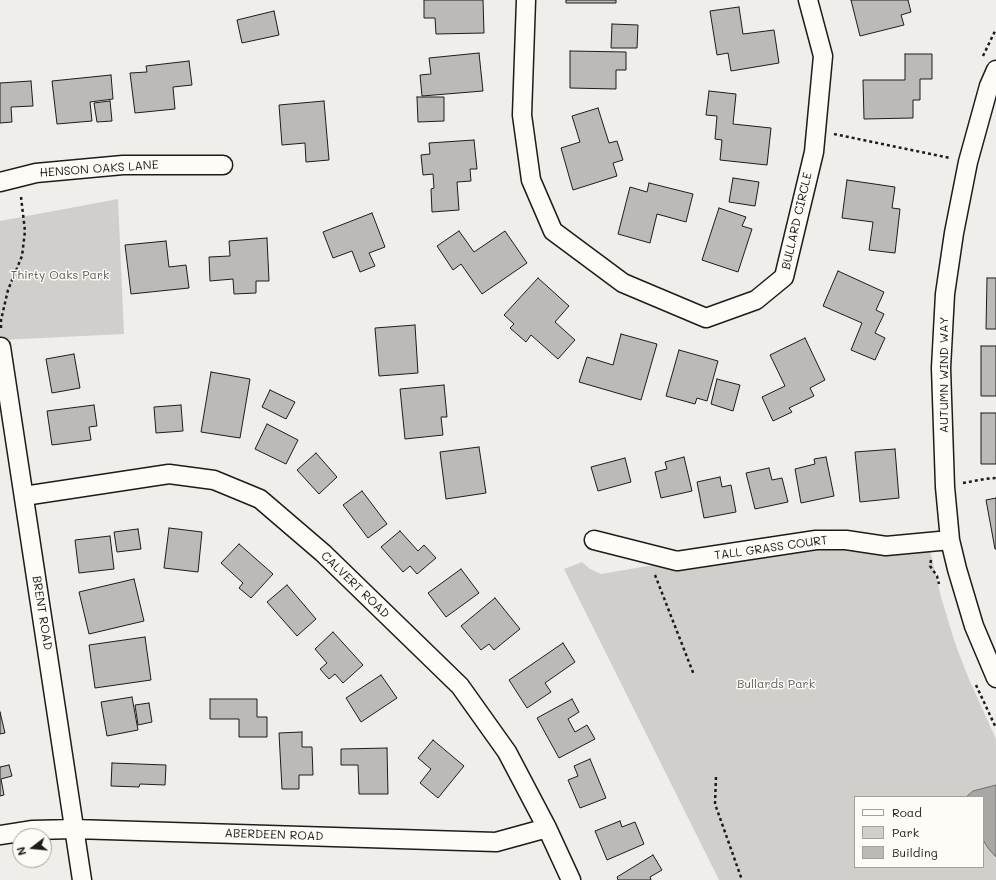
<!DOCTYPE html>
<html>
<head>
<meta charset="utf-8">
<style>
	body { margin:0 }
	#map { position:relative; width:996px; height:880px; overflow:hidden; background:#f0eeea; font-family:Mali,sans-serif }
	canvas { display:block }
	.legend { position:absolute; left:854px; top:796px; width:130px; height:72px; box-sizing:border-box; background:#fdfcf7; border:1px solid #a3a29f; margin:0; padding:5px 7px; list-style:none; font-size:12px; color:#1c1c1c }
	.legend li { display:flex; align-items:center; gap:8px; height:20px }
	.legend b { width:20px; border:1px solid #a3a29f }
	.north { position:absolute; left:12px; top:828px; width:40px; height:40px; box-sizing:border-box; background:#fdfcf7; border:1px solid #a3a29f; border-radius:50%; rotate:254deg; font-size:11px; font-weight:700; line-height:16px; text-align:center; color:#1c1c1c }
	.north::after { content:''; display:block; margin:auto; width:14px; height:18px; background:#1c1c1c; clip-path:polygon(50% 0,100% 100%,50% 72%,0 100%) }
</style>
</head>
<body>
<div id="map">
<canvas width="996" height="880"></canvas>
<ul class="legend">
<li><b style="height:5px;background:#fdfcf7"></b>Road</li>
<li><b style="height:11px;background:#d0cfcc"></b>Park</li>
<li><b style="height:11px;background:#bbbab6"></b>Building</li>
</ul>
<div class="north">N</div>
</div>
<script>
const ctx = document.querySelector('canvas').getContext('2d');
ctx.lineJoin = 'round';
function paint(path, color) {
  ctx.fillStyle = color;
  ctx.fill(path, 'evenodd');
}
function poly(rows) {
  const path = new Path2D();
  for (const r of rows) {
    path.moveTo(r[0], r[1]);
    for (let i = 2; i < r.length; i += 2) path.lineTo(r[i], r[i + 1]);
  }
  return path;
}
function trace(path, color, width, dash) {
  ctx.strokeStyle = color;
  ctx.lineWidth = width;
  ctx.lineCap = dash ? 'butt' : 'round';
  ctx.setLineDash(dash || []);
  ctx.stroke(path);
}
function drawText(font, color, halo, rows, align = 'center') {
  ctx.font = font + ' Mali,sans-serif';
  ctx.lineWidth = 3;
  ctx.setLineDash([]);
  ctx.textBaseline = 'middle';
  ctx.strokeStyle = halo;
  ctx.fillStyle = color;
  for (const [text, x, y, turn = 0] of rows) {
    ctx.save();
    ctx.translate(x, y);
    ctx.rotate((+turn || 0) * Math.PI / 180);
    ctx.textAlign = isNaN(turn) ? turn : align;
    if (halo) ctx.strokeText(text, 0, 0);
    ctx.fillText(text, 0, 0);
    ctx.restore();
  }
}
paint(poly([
	[118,199,124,334,0,340,0,221],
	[927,537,941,597,955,643,968,677,996,739,996,880,719,880,564,569,582,562,590,569,601,574,806,539],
	[855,797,983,797,983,867,855,867]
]), '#d0cfcc');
const water = poly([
	[996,785,996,857,988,848,983,840,983,797,966,797,973,791,996,785]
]);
paint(water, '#a8a7a3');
trace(water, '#706f6d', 1);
const building = poly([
	[424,0,483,0,484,33,436,34,435,18,424,18,424,0],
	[566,0,616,0,616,3,566,3,566,0],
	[851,0,908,0,911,12,901,15,904,25,860,36,851,0],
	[739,7,743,34,774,30,779,63,731,71,728,53,717,55,710,11,739,7],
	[274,11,279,35,242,43,237,20,274,11],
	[612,24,638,25,637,48,611,48,612,24],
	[570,51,626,52,626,70,616,70,616,89,570,88,570,51],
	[479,53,483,91,422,96,420,75,431,74,429,58,479,53],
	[905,54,932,54,932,79,920,79,920,100,913,100,913,118,864,119,863,80,905,80,905,54],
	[189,61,192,85,173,87,175,109,135,113,130,73,147,72,146,66,189,61],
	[111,75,113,99,90,102,92,121,57,124,52,81,111,75],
	[31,81,33,106,11,107,12,122,0,123,0,83,31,81],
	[709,91,736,94,733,124,771,128,767,165,720,160,722,140,715,139,717,116,706,115,709,91],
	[417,97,444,97,444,121,418,122,417,97],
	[110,101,112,121,97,122,94,103,110,101],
	[324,101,329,160,306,162,305,143,282,145,279,105,324,101],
	[598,108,609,143,617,141,623,160,613,163,617,176,573,190,561,148,580,142,572,116,598,108],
	[474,140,477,169,470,169,471,181,457,182,459,210,432,212,431,189,434,188,433,174,423,175,421,155,430,154,429,143,474,140],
	[733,178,759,182,755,206,729,202,733,178],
	[847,180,895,187,892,208,900,209,895,253,869,250,873,222,842,218,847,180],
	[649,183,693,194,686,222,657,214,650,243,618,234,630,187,647,192,649,183],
	[719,208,746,217,742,226,752,229,738,272,702,260,719,208],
	[372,213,385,247,369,253,375,266,360,272,352,251,333,258,323,232,372,213],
	[459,231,474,252,505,231,527,263,482,294,461,264,453,270,437,246,459,231],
	[267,238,269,281,256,281,256,293,234,294,233,279,210,281,209,257,230,256,229,241,267,238],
	[166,241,169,267,186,265,189,288,131,294,125,245,166,241],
	[838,271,884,292,876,310,884,314,875,333,885,338,875,360,851,350,862,323,823,306,838,271],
	[538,278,569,306,555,322,575,340,558,359,531,335,526,342,510,328,514,324,504,315,538,278],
	[987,278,996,278,996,329,986,329,987,278],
	[415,325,418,373,379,376,375,328,415,325],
	[621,334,657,344,641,400,579,382,587,357,613,365,621,334],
	[805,338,825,380,810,388,814,396,789,408,792,412,773,421,762,397,785,386,770,355,805,338],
	[981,346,996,346,996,396,981,396,981,346],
	[679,350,718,361,707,401,697,398,695,404,666,396,679,350],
	[74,354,80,388,52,393,46,359,74,354],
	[211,372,250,379,240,438,201,432,211,372],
	[717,379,740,385,733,411,711,404,717,379],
	[444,385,447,417,441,417,443,435,405,439,400,389,444,385],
	[270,390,295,402,286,419,262,407,270,390],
	[94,405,97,426,89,427,91,440,52,445,47,411,94,405],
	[181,405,183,431,156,433,154,407,181,405],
	[981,413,996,413,996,464,981,464,981,413],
	[267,424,298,440,286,464,255,449,267,424],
	[479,447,486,493,446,499,440,452,479,447],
	[895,449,899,498,860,502,855,452,895,449],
	[316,453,337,477,319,494,297,470,316,453],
	[684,457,692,491,661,498,655,472,667,469,665,462,684,457],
	[826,457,834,496,801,503,795,469,815,464,814,459,826,457],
	[625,458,631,482,598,491,591,467,625,458],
	[769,468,772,480,782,478,788,502,755,509,746,473,769,468],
	[720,477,722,487,731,485,736,512,704,518,697,482,720,477],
	[362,491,387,524,368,538,343,505,362,491],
	[996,498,996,549,995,549,986,500,996,498],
	[169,528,202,532,198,572,164,568,169,528],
	[138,529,141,549,117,552,114,532,138,529],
	[400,531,418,551,424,545,436,558,417,574,410,566,403,572,381,547,400,531],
	[110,536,114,569,79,573,75,540,110,536],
	[239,544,273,574,251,598,239,588,243,583,221,563,239,544],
	[461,569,479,593,446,617,428,593,461,569],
	[134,579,144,621,89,634,79,592,134,579],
	[287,585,316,619,297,636,267,602,287,585],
	[495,598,520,629,494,650,489,644,481,650,461,626,495,598],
	[333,632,363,665,343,683,335,674,329,679,320,669,327,663,315,649,333,632],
	[145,637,151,680,95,688,89,645,145,637],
	[563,643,575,662,545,683,551,692,527,708,509,680,563,643],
	[381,675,397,698,361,722,346,698,381,675],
	[132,697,138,730,107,736,101,702,132,697],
	[210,699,257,699,257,717,267,717,267,737,239,737,239,719,210,719,210,699],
	[572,699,579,712,568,719,575,732,587,725,595,739,559,758,537,718,572,699],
	[149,703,152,722,138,725,135,705,149,703],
	[0,712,5,733,0,734,0,712],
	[302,732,302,747,312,747,313,775,299,775,299,789,282,789,279,733,302,732],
	[433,740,464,766,438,798,420,783,431,769,418,758,433,740],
	[387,748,388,794,359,794,358,765,341,765,341,749,387,748],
	[590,759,606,798,580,808,568,780,578,776,574,766,590,759],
	[112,763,166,765,165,785,140,784,139,787,111,786,112,763],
	[9,765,12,776,1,779,4,795,0,796,0,767,9,765],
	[620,821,622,827,635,822,644,844,607,860,595,831,620,821],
	[653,855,662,870,650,877,651,880,618,880,617,877,653,855]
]);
paint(building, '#bbbab6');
trace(building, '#1c1c1c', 1);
const street = poly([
	[526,0,522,115,531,180,553,231,623,283,706,318,756,300,784,277,814,152,823,56,808,0],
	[996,70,989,86,968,162,954,233,945,294,941,368,945,487,950,540,957,569,974,626,996,678],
	[0,182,36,173,123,165,223,165],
	[1,347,82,880],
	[24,496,169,474,214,480,260,499,323,553,460,686,507,752,547,828,571,880],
	[594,540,677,561,816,540,846,540,886,546,950,540],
	[0,835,33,830,74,829,496,842,547,828]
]);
trace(street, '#1c1c1c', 21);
trace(poly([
	[983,56,996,29],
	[834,134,950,158],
	[1,328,1,320,8,290,22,256,25,231,21,197],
	[963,483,985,479,996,478],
	[931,560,930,566,937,576,939,584],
	[655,575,694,675],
	[976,685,996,728],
	[716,777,715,804,742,880]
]), '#1c1c1c', 2.5, [3, 3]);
trace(street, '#fdfcf7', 18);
drawText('12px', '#1c1c1c', '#fdfcf7', [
	["HENSON OAKS LANE",99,169,-4],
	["BULLARD CIRCLE",797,221,-77],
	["AUTUMN WIND WAY",944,375,-90],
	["TALL GRASS COURT",771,548,-8],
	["CALVERT ROAD",355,585,44],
	["BRENT ROAD",42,613,81],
	["ABERDEEN ROAD",274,835,2]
]);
drawText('12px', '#5b5b5a', '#fdfcf7', [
	["Thirty Oaks Park",60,275],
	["Bullards Park",776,684]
]);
</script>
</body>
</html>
